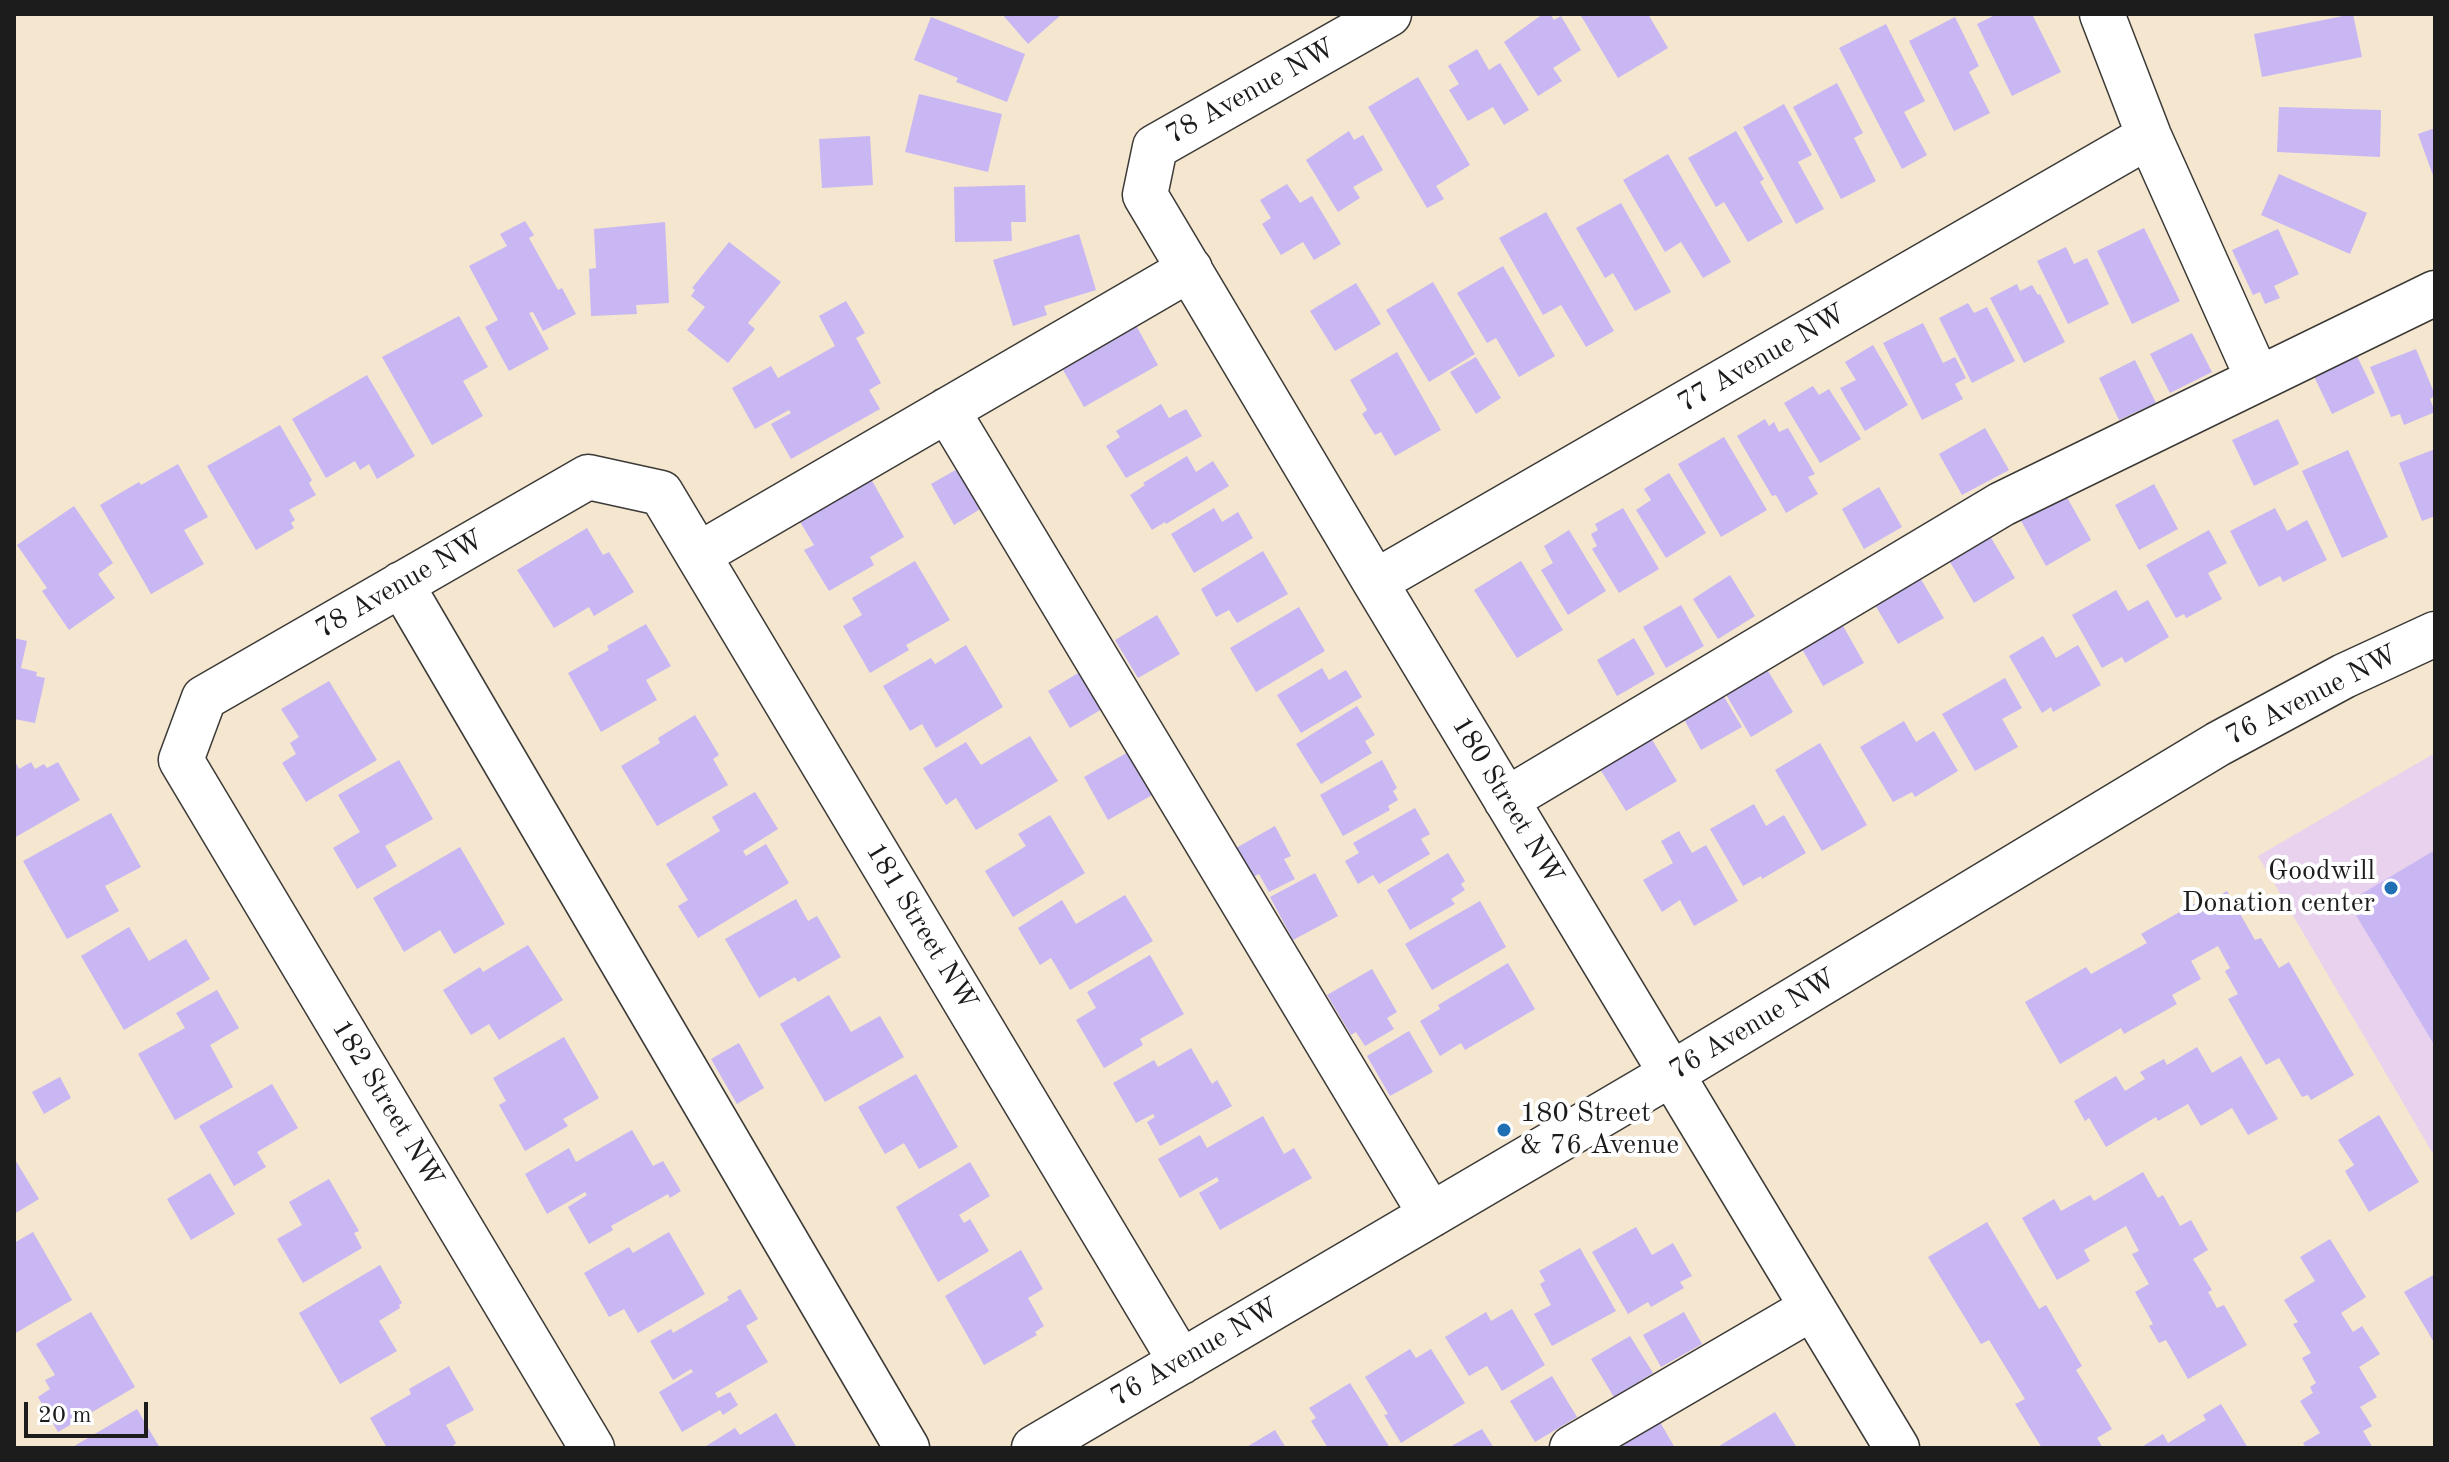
<!DOCTYPE html>
<html>
<head>
<meta charset="utf-8">
<style>
	body { margin:0 }
	#map { position:relative; width:2449px; height:1462px; overflow:hidden; background:#f4e6cf; font-family:"Old Standard TT",serif }
	canvas { display:block }
	.frame { position:absolute; inset:0; border:16px solid #1c1c1c; pointer-events:none }
	.scale { position:absolute; left:24px; top:1402px; width:124px; height:36px; box-sizing:border-box; border:4px solid #1c1c1c; border-top:0; padding-left:10px; font-size:24px; line-height:28px; white-space:nowrap; color:#1c1c1c; -webkit-text-stroke:6px #fff; paint-order:stroke }
</style>
</head>
<body>
<div id="map">
<canvas width="2449" height="1462"></canvas>
<div class="frame"></div>
<div class="scale">20 m</div>
</div>
<script>
const ctx = document.querySelector('canvas').getContext('2d');
ctx.lineJoin = 'round';
function paint(path, color) {
  ctx.fillStyle = color;
  ctx.fill(path, 'evenodd');
}
function poly(rows) {
  const path = new Path2D();
  for (const r of rows) {
    path.moveTo(r[0], r[1]);
    for (let i = 2; i < r.length; i += 2) path.lineTo(r[i], r[i + 1]);
  }
  return path;
}
function trace(path, color, width, dash) {
  ctx.strokeStyle = color;
  ctx.lineWidth = width;
  ctx.lineCap = dash ? 'butt' : 'round';
  ctx.setLineDash(dash || []);
  ctx.stroke(path);
}
function drawText(font, color, halo, rows, align = 'center') {
  ctx.font = font + ' "Old Standard TT",serif';
  ctx.lineWidth = 8;
  ctx.setLineDash([]);
  ctx.textBaseline = 'middle';
  ctx.strokeStyle = halo;
  ctx.fillStyle = color;
  for (const [text, x, y, turn = 0] of rows) {
    ctx.save();
    ctx.translate(x, y);
    ctx.rotate((+turn || 0) * Math.PI / 180);
    ctx.textAlign = isNaN(turn) ? turn : align;
    if (halo) ctx.strokeText(text, 0, 0);
    ctx.fillText(text, 0, 0);
    ctx.restore();
  }
}
paint(poly([
	[2435,753,2435,1157,2258,856]
]), '#e8d2ee');
paint(poly([
	[1002,14,1062,14,1028,44],
	[1543,14,1550,14,1554,20,1561,16,1581,50,1553,68,1562,81,1538,96,1504,42],
	[1580,14,1648,14,1668,48,1618,78],
	[1997,14,2032,14,2061,72,2012,96,1977,24],
	[2353,14,2362,57,2262,77,2254,34],
	[931,17,1025,54,1007,102,956,82,958,78,914,60],
	[1955,17,1979,66,1969,72,1990,113,1954,131,1909,41],
	[1886,24,1925,101,1904,112,1927,155,1902,169,1839,48],
	[1477,49,1489,70,1500,63,1529,110,1504,125,1493,107,1468,121,1449,90,1459,84,1448,66],
	[1418,77,1470,165,1436,186,1444,199,1427,208,1368,107],
	[1837,83,1863,133,1854,138,1876,181,1841,199,1793,107],
	[919,94,1002,114,988,172,905,152],
	[1784,104,1812,155,1798,162,1824,209,1796,224,1743,127],
	[2279,107,2381,110,2380,157,2277,152],
	[2435,128,2435,181,2418,134],
	[1349,131,1354,140,1363,135,1383,170,1353,187,1360,198,1338,212,1306,160],
	[1736,131,1764,179,1760,182,1783,222,1748,242,1724,202,1716,207,1688,158],
	[870,136,873,185,822,188,819,139],
	[1668,154,1731,262,1703,278,1681,242,1665,252,1623,180],
	[2279,174,2367,213,2350,254,2261,215],
	[1287,184,1300,203,1312,196,1341,244,1314,260,1303,242,1281,255,1262,224,1271,218,1260,200],
	[1025,185,1026,222,1011,222,1012,241,955,242,954,187],
	[1621,203,1671,292,1635,311,1613,273,1605,278,1576,228],
	[1546,212,1614,331,1586,347,1561,305,1543,315,1499,238],
	[525,221,534,235,529,238,558,290,562,288,576,314,543,331,533,312,529,313,549,349,509,371,485,327,498,320,469,266,507,246,500,234],
	[665,222,669,303,636,305,637,314,591,316,589,269,596,268,594,229],
	[2144,228,2180,301,2132,324,2097,251],
	[2278,229,2299,274,2274,286,2280,298,2265,304,2260,292,2253,295,2232,250],
	[1079,234,1096,290,1044,306,1047,315,1013,326,993,260],
	[729,242,781,282,748,323,755,329,728,363,687,330,705,307,691,296,695,290,692,288],
	[2066,247,2074,264,2087,258,2109,304,2068,324,2037,261],
	[1503,266,1555,356,1519,377,1496,338,1487,343,1457,293],
	[1433,282,1475,354,1429,382,1386,310],
	[1356,283,1381,324,1335,351,1310,311],
	[2017,284,2020,291,2032,285,2038,295,2040,294,2065,342,2024,363,1990,298],
	[846,301,865,333,856,338,881,383,869,390,880,409,791,459,771,424,791,413,789,410,755,429,732,388,771,366,778,378,835,346,819,316],
	[1968,303,1974,313,1987,307,2015,361,1972,383,1939,318],
	[459,316,488,367,463,381,483,416,432,445,382,357],
	[1133,320,1158,365,1084,407,1058,361],
	[1923,323,1943,363,1955,357,1966,378,1955,384,1963,399,1922,420,1883,343],
	[2192,333,2212,372,2170,393,2150,354],
	[1873,345,1908,405,1865,431,1840,388,1856,380,1845,362],
	[2353,348,2375,393,2332,414,2310,368],
	[2416,349,2435,395,2430,399,2435,412,2404,425,2400,414,2391,417,2370,367],
	[1397,352,1441,430,1395,456,1381,432,1375,435,1362,414,1367,410,1350,380],
	[1476,357,1501,398,1476,414,1450,372],
	[2135,360,2156,403,2119,420,2099,378],
	[367,375,415,456,377,479,369,464,360,470,355,461,326,478,292,419],
	[1813,386,1819,395,1829,389,1861,439,1820,463,1784,403],
	[1161,404,1169,418,1186,409,1202,436,1126,478,1106,446,1120,437,1116,431],
	[1765,419,1769,426,1774,422,1779,432,1788,428,1815,474,1808,477,1818,494,1786,513,1776,495,1772,496,1737,436],
	[2278,419,2299,464,2254,486,2232,440],
	[280,425,312,480,309,483,316,495,289,510,295,520,291,523,294,528,256,550,207,466],
	[1985,428,2009,470,1962,495,1939,454],
	[1724,437,1767,510,1721,537,1678,464],
	[2435,449,2435,516,2422,521,2399,463],
	[2348,450,2388,537,2342,558,2302,471],
	[1187,456,1196,472,1213,461,1229,486,1166,524,1165,522,1152,530,1130,495,1145,485,1143,483],
	[178,464,208,517,184,530,204,564,151,594,100,505,139,482,141,485],
	[959,468,982,508,954,525,931,484],
	[1669,473,1706,533,1666,558,1636,510,1651,500,1644,489],
	[871,479,904,537,870,557,874,565,829,591,804,550,814,545,799,520],
	[2154,484,2178,529,2139,550,2115,505],
	[1879,487,1902,527,1864,549,1842,509],
	[2064,492,2091,540,2046,566,2019,517],
	[74,506,113,563,98,574,115,598,69,630,42,591,47,588,17,545],
	[1214,508,1222,522,1238,512,1253,538,1194,573,1171,534],
	[1623,508,1659,569,1619,593,1592,549,1597,546,1591,534,1598,530,1595,524],
	[2275,508,2287,531,2307,520,2327,560,2283,582,2280,576,2259,587,2230,531],
	[587,528,603,555,609,552,634,592,594,616,589,607,554,628,517,570],
	[1569,530,1606,591,1568,615,1541,570,1553,563,1544,546],
	[2209,530,2227,563,2208,573,2222,599,2186,618,2184,614,2176,618,2146,565],
	[1987,531,2015,578,1974,603,1946,555],
	[1263,551,1288,594,1237,623,1229,610,1216,617,1201,589],
	[915,561,950,620,906,645,909,650,870,673,843,626,862,615,852,598],
	[1521,561,1563,630,1517,658,1474,590],
	[1916,571,1944,618,1898,644,1871,598],
	[1730,575,1755,616,1718,639,1693,599],
	[2116,590,2128,611,2148,600,2169,637,2125,663,2122,657,2102,668,2072,615],
	[1681,605,1704,646,1666,668,1643,627],
	[1299,607,1325,651,1256,692,1230,648],
	[1157,615,1180,654,1138,678,1115,640],
	[1838,617,1864,663,1823,686,1797,640],
	[646,624,671,666,646,680,657,700,601,732,568,673,609,650,607,646],
	[2043,636,2056,658,2078,645,2101,685,2053,712,2051,707,2042,713,2009,656],
	[14,638,27,641,21,668,37,672,36,676,45,678,35,723,14,719],
	[1634,638,1655,674,1617,696,1597,660],
	[966,645,1003,707,936,748,922,724,910,731,883,686,931,658,935,664],
	[1762,661,1793,712,1751,737,1721,686],
	[1322,668,1329,680,1346,670,1362,697,1301,733,1277,695],
	[1080,672,1102,709,1070,728,1048,691],
	[2005,678,2022,708,2002,719,2018,747,1975,771,1942,714],
	[329,681,377,760,306,802,282,763,296,754,290,743,299,737,281,709],
	[1720,690,1742,727,1701,750,1680,712],
	[1357,706,1375,735,1365,741,1372,753,1321,784,1296,744],
	[695,715,719,755,713,759,728,785,657,826,621,766,660,743,658,738],
	[1904,721,1916,742,1934,731,1958,771,1915,797,1912,792,1893,802,1860,747],
	[1648,733,1677,781,1626,811,1597,764],
	[1030,736,1058,781,976,830,956,798,946,805,923,768,966,742,981,765],
	[1820,743,1867,825,1822,851,1775,770],
	[1130,751,1154,794,1108,820,1084,777],
	[14,759,19,769,31,762,35,769,44,764,47,768,58,762,80,800,14,838],
	[399,760,433,819,385,846,397,866,357,889,333,848,360,832,338,795],
	[1382,760,1397,788,1393,791,1398,800,1388,806,1390,810,1343,836,1320,795],
	[755,792,778,829,743,851,746,856,766,844,789,883,698,938,678,906,688,900,666,864,720,831,712,817],
	[1754,804,1766,826,1784,815,1806,853,1762,879,1761,876,1743,886,1710,829],
	[1415,808,1430,834,1421,839,1430,854,1379,884,1373,875,1358,884,1345,861,1359,853,1353,843],
	[111,813,141,867,105,886,119,911,67,939,23,861],
	[1050,815,1085,873,1013,917,985,871,1026,846,1018,834],
	[1275,826,1291,856,1284,859,1295,879,1269,892,1259,874,1253,877,1236,848],
	[1679,831,1692,853,1706,845,1738,901,1694,926,1680,900,1662,912,1643,880,1673,863,1661,841],
	[460,847,505,924,454,954,440,930,404,952,373,898],
	[2435,850,2435,1046,2348,902],
	[1448,853,1465,881,1461,884,1465,890,1451,899,1455,904,1410,930,1387,890],
	[1315,873,1338,916,1293,940,1270,897],
	[2227,891,2255,940,2261,938,2279,968,2289,962,2354,1075,2311,1100,2308,1095,2302,1097,2279,1058,2266,1065,2228,999,2238,994,2225,971,2230,968,2218,946,2191,961,2201,979,2172,995,2177,1004,2124,1034,2121,1028,2060,1064,2025,1002,2086,967,2091,974,2147,943,2141,934,2199,901,2201,906],
	[1125,895,1153,941,1070,990,1051,958,1040,965,1018,928,1062,900,1076,924],
	[796,899,808,921,817,916,841,957,798,982,795,977,759,998,725,939],
	[1480,901,1506,947,1432,990,1405,944],
	[129,927,149,961,186,939,210,979,124,1030,81,956],
	[528,945,563,1000,499,1040,489,1024,471,1035,443,990,480,967,483,972],
	[1150,955,1184,1014,1140,1039,1143,1045,1104,1068,1076,1020,1096,1008,1087,992],
	[1508,963,1535,1009,1465,1050,1461,1043,1440,1056,1420,1021,1440,1009,1438,1005],
	[1372,969,1397,1012,1387,1018,1394,1029,1365,1046,1356,1032,1351,1035,1327,995],
	[217,990,239,1028,210,1045,233,1087,175,1120,138,1054,185,1028,176,1013],
	[829,995,851,1032,880,1016,904,1057,825,1102,780,1024],
	[1409,1031,1433,1072,1390,1096,1367,1056],
	[564,1037,599,1098,563,1119,568,1126,525,1151,499,1105,506,1101,493,1078],
	[739,1043,764,1088,737,1104,711,1059],
	[2197,1047,2212,1073,2241,1056,2278,1119,2248,1135,2232,1108,2201,1126,2188,1104,2158,1121,2156,1117,2106,1147,2089,1118,2085,1121,2074,1101,2116,1076,2125,1091,2145,1079,2140,1072,2164,1059,2167,1065],
	[1191,1048,1212,1084,1217,1080,1232,1106,1160,1146,1147,1122,1155,1117,1153,1114,1136,1123,1113,1083,1154,1060,1158,1067],
	[916,1074,958,1147,919,1169,904,1143,885,1154,858,1107],
	[60,1077,71,1098,44,1114,32,1092],
	[272,1084,298,1128,257,1152,266,1167,234,1186,199,1126],
	[2379,1115,2419,1182,2369,1212,2345,1171,2354,1165,2338,1140],
	[1263,1116,1284,1154,1294,1148,1312,1178,1220,1230,1199,1193,1219,1181,1217,1177,1180,1198,1158,1159,1200,1135,1207,1148],
	[632,1130,653,1166,663,1161,681,1191,670,1198,668,1194,611,1226,613,1230,589,1244,568,1207,587,1195,585,1192,547,1214,525,1174,569,1148,576,1162],
	[14,1158,39,1199,14,1214],
	[970,1162,990,1196,959,1215,964,1223,970,1219,989,1251,938,1282,896,1207],
	[2143,1172,2158,1198,2163,1195,2180,1226,2191,1220,2208,1250,2193,1259,2212,1290,2208,1292,2217,1308,2224,1305,2247,1345,2188,1379,2166,1340,2159,1343,2149,1326,2153,1324,2135,1292,2149,1284,2132,1254,2139,1251,2126,1226,2084,1250,2090,1261,2057,1280,2022,1218,2054,1199,2061,1211,2090,1195,2094,1201],
	[210,1173,235,1214,191,1240,167,1199],
	[329,1179,359,1231,354,1233,362,1248,303,1283,277,1239,302,1225,289,1202],
	[1987,1222,2039,1309,2046,1305,2082,1366,2076,1370,2112,1429,2097,1438,2103,1448,2042,1448,2015,1404,2025,1399,1989,1340,1981,1344,1928,1257],
	[1636,1227,1652,1255,1673,1243,1692,1276,1680,1282,1684,1288,1651,1307,1648,1302,1628,1314,1592,1252],
	[33,1232,72,1300,14,1334,14,1243],
	[669,1232,705,1294,638,1333,624,1309,609,1317,584,1273,629,1247,633,1253],
	[2330,1239,2366,1297,2341,1313,2353,1332,2362,1326,2380,1354,2359,1367,2377,1397,2360,1407,2372,1426,2363,1431,2373,1448,2306,1448,2303,1443,2320,1433,2300,1401,2313,1393,2310,1387,2316,1383,2302,1358,2311,1353,2293,1324,2298,1322,2284,1300,2315,1281,2300,1257],
	[1580,1248,1616,1311,1552,1346,1534,1314,1551,1305,1540,1284,1545,1281,1539,1271],
	[1021,1250,1043,1289,1028,1298,1044,1326,1035,1332,1037,1335,984,1365,945,1296],
	[380,1265,402,1303,399,1305,400,1308,379,1321,397,1351,340,1384,299,1313],
	[2435,1274,2435,1344,2404,1292],
	[740,1289,758,1319,746,1326,768,1362,715,1393,718,1398,730,1392,738,1405,723,1415,720,1410,682,1432,659,1392,693,1372,691,1369,673,1380,650,1341,671,1329,673,1333,729,1300,727,1297],
	[1512,1309,1545,1365,1502,1391,1487,1366,1469,1376,1445,1337,1486,1312,1491,1321],
	[91,1312,135,1387,58,1432,38,1397,50,1389,45,1380,55,1375,36,1344],
	[1684,1312,1702,1344,1661,1367,1643,1335],
	[1630,1336,1653,1373,1614,1397,1591,1359],
	[1410,1349,1416,1358,1431,1349,1465,1403,1401,1443,1384,1415,1388,1414,1365,1377],
	[449,1366,474,1410,446,1425,456,1443,451,1448,387,1448,370,1418,411,1394,409,1389],
	[1552,1376,1577,1417,1535,1442,1510,1401],
	[1350,1383,1390,1448,1328,1448,1311,1421,1316,1418,1309,1408],
	[2221,1404,2248,1448,2140,1448,2163,1434,2168,1443,2206,1420,2203,1415],
	[137,1409,160,1448,71,1448],
	[1775,1412,1797,1448,1716,1448],
	[776,1413,797,1448,703,1448,735,1428,740,1435],
	[1660,1422,1675,1448,1623,1448,1621,1445],
	[1482,1429,1494,1448,1448,1448],
	[1275,1430,1286,1448,1245,1448]
]), '#c8b7f3');
const minor = poly([
	[1389,14,1155,147,1145,195,1375,582,1897,1448],
	[2102,14,2149,136,2258,379],
	[947,410,1431,1215],
	[698,555,1190,269],
	[1375,582,2149,136],
	[401,584,907,1448],
	[1506,800,2002,504,2435,293],
	[592,1448,181,760,204,698,588,477,661,493,1181,1362],
	[1034,1448,1671,1074,2218,744,2344,676,2435,634],
	[1572,1448,1812,1308]
]);
trace(minor, '#3c3a37', 47);
trace(minor, '#fff', 44);
for (const [x, y, r, color] of [
	[2391,888,8,"#1f6fb2"],
	[1504,1130,8,"#1f6fb2"]
]) {
  const dot = new Path2D();
  dot.arc(x, y, r, 0, 2 * Math.PI);
  ctx.fillStyle = color;
  ctx.fill(dot);
  trace(dot, '#fff', 3);
}
drawText('28px', '#1c1c1c', '#fff', [
	["78 Avenue NW",1251,92,-29],
	["77 Avenue NW",1762,359,-30],
	["78 Avenue NW",400,585,-30],
	["76 Avenue NW",2312,696,-27],
	["180 Street NW",1507,801,59],
	["181 Street NW",921,927,59],
	["76 Avenue NW",1753,1025,-31],
	["182 Street NW",387,1104,59],
	["76 Avenue NW",1195,1353,-30]
]);
drawText('28px', '#1c1c1c', '#fff', [
	["Goodwill",2375,872],
	["Donation center",2375,904],
	["180 Street",1520,1114,"left"],
	["& 76 Avenue",1520,1146,"left"]
], 'right');
</script>
</body>
</html>
